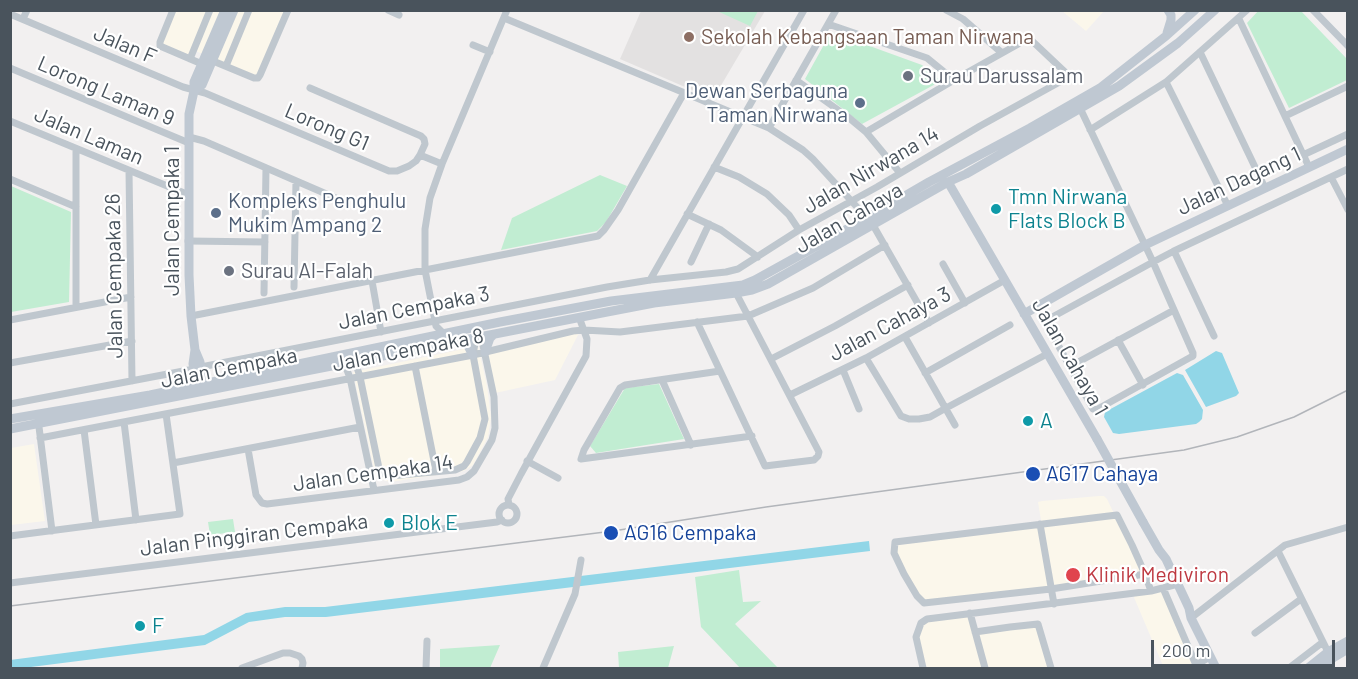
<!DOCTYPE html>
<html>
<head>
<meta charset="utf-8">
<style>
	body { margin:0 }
	#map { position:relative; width:1358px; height:679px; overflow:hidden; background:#f2f0f0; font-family:Barlow,sans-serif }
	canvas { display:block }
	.frame { position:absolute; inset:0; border:12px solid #49535c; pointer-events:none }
	.scale { position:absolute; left:1151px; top:640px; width:184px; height:27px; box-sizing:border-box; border:3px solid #49535c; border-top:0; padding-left:8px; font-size:18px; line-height:21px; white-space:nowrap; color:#49535c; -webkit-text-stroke:4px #fff; paint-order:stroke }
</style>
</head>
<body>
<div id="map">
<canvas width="1358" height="679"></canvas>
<div class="frame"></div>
<div class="scale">200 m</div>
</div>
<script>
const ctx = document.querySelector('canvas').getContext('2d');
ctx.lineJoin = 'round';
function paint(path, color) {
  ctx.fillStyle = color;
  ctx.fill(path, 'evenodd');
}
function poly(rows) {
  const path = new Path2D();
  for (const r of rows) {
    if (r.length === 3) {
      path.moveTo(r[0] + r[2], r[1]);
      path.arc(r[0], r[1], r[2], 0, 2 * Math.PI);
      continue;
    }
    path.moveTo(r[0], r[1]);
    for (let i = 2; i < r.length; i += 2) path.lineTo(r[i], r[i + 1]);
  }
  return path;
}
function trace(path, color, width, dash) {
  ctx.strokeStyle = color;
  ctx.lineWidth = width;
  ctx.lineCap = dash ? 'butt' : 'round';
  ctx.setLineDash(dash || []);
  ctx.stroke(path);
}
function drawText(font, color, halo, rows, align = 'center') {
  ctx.font = font + ' Barlow,sans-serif';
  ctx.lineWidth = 4.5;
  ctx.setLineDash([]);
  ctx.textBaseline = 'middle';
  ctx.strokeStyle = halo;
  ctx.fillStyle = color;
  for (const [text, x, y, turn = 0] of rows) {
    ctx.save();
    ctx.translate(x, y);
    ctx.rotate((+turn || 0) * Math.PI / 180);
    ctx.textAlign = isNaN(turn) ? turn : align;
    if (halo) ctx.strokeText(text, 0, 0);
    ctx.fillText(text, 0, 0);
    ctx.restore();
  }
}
paint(poly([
	[175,11,285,11,258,73,254,76,191,49,188,55,163,46,162,42],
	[1062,11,1104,11,1086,31],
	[579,333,555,380,495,393,487,353],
	[478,346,487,386,491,418,488,437,473,465,464,471,390,482,376,478,353,372],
	[34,444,45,521,11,525,11,448],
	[1099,496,1104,496,1107,499,1142,572,1052,586,925,600,919,595,905,571,897,552,898,545,1042,526,1038,502,1042,501],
	[1161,591,1196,668,1164,668,1133,595],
	[968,616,974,635,1036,626,1048,668,927,668,918,638,923,623,927,621]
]), '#fbf7eb');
paint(poly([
	[641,11,765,11,713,99,620,59]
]), '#e3e1e1');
paint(poly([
	[1259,10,1301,11,1347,59,1347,80,1289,108,1247,23],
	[717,11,758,11,750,26],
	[831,32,922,65,941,81,862,124,805,79],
	[600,175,627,186,606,222,597,231,501,250,512,218],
	[11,186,71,212,69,302,11,312],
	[659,384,684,439,596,453,590,446,625,388],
	[233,519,235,532,210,535,208,522],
	[739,570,743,602,761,601,735,624,778,668,740,668,701,627,695,577],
	[500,645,490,668,440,668,440,649],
	[674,646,668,668,619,668,618,652]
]), '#c1edd2');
paint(poly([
	[1216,351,1222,353,1239,393,1236,396,1206,407,1185,370],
	[1177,373,1183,375,1203,410,1202,419,1199,422,1196,424,1119,434,1113,433,1104,417,1105,412],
	[869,541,870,551,326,617,285,617,249,622,205,645,23,668,11,668,10,660,204,635,246,613,285,607,325,607]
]), '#91d6e7');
trace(poly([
	[173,10,160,42,160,46,202,64,213,61,254,78,258,78,260,75,288,10],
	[388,10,399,15],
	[946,10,963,19,1002,53],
	[1313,10,1348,46],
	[10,14,183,87,205,93,389,171,397,171,409,166,416,161,420,155,442,164],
	[504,18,769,128,803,150,813,159,867,218],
	[23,19,27,10],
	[1239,19,1309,167],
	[828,24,927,58,954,80],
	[473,45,490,52],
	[1200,52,1265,188],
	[190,59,210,10],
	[226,66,249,10],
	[10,68,189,143],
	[796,80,848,117,866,132,900,173],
	[1166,82,1228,206],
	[310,88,421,136,424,139,425,144,420,155],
	[1080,108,1145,245,1153,262,1163,285,1193,353,1193,356,1191,357,1096,410,1093,409,1045,321,1153,262,1174,251,1348,169],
	[1285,116,1348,86],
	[10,121,189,195],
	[769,128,836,10],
	[1090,130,1166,82,1247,10],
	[189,137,204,141,338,199],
	[76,149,76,307],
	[1303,155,1348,134],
	[714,167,739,177,767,194,789,215,799,230],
	[129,171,132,381],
	[1331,177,1348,210],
	[10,179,76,207],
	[687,214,721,230,758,257],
	[873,225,929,323],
	[188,241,265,242],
	[1174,251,1214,336],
	[691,262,709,224],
	[943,264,965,303],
	[650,280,804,10],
	[372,281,381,332],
	[294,287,296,181],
	[264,293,266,168],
	[191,316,598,236,604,230,618,210,684,93],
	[10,320,131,297],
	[697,322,765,466,814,460,818,456,819,452,736,293],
	[444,334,436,326,425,270,425,229,430,198,442,164,507,10],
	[905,337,955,425],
	[1118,340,1143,385],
	[866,358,901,416,909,419,919,419,930,417,946,408,1047,354],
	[771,359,835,326,908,285],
	[355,361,360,377,380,473,390,476,455,470,464,466,467,462,480,438,485,419,473,355,476,338],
	[10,363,132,341],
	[342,364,347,370,350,378,374,490],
	[415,366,436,471],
	[1071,366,1174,310],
	[201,367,607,287,650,280,726,272,738,269,799,230,877,187,980,126,1065,79,1065,72,1029,38,954,80,866,132],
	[843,370,859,409],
	[720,371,625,385,620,388,584,450,581,459,752,436],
	[925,373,1010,325],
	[662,380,691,445],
	[790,395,866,358,1005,280],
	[10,404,194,369],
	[38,419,52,531],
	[124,422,136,520],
	[84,430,96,525],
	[40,438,473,355,573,331,584,330,620,332,748,316,813,288,885,245],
	[248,449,256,495,262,503,267,504,459,480,467,477,474,471,492,440,495,428,494,397,481,336],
	[527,461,558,478],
	[173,463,360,427],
	[509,505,508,499,521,474,586,356,587,339,579,317],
	[508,514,9],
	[1040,524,1054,604],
	[10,536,180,514,166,414],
	[1278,551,1328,652],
	[1145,574,1051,589,924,603,917,596,904,574,894,553,895,542,1117,515,1132,545,1145,574,1151,591],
	[10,583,497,522,502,520],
	[1163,588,1196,665,1210,657],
	[970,613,985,668],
	[1191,618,1285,545,1348,527],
	[975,632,1010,627,1038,624,1051,668],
	[1255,633,1301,599],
	[242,668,283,653,290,653,299,656,302,659,303,663,302,668],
	[426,668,427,641],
	[543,668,575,594,581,560],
	[923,668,916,637,921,623,927,619,1151,591,1178,584],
	[1289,668,1323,642]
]), '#bfc7ce', 7);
trace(poly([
	[1167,33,1171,20,1171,15,1168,10],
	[194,91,202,85,234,10],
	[948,182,1097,439],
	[1024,314,1145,245,1348,149],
	[458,342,467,344,473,355],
	[195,350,200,362,205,388],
	[485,352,490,338,494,334],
	[198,390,193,364,195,350,191,316,189,275,189,114,194,91,194,82,225,10],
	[10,419,150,395,500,322,611,301,743,285,755,280,867,218,929,182,1030,128,1100,88,1166,36,1195,10],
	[10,429,607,312,654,303,736,293,752,290,768,284,948,182,966,174,1119,86,1178,43,1215,10],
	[1143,522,1159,550,1166,559,1189,608,1191,618,1216,668],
	[1308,668,1328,652,1348,641],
	[1320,668,1333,658,1348,649]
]), '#bfc8d2', 9);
trace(poly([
	[10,606,613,531,766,507,1184,450,1237,437,1294,417,1348,390]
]), '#b2b5ba', 1.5);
trace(poly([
	[1097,439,1143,522]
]), '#bfc8d2', 9);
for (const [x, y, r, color] of [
	[689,37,6,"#8d6e63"],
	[908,76,6,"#6b7280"],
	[860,103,6,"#5c6f8a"],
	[996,209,6,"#0f9aa8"],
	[216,213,6,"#5c6f8a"],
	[229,271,6,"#6b7280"],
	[1028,421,6,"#0f9aa8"],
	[1033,474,8,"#1a4fb4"],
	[389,523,6,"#0f9aa8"],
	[611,533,8,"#1a4fb4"],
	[1073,575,8,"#e0444e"],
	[140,626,6,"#0f9aa8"]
]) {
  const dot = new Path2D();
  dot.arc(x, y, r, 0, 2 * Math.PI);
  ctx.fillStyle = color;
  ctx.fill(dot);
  trace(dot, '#fff', 2);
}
drawText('21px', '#785e54', '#fff', [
	["Sekolah Kebangsaan Taman Nirwana",701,37]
], 'left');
drawText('21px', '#49535c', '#fff', [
	["Jalan F",125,45,23],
	["Lorong Laman 9",106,91,23],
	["Lorong G1",327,127,23],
	["Jalan Laman",89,136,23],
	["Jalan Nirwana 14",871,170,-30],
	["Jalan Dagang 1",1239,181,-25],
	["Jalan Cahaya",849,218,-30],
	["Jalan Cempaka 1",172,221,-90],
	["Jalan Cempaka 26",114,276,-91],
	["Jalan Cempaka 3",414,308,-11],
	["Jalan Cahaya 3",890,324,-28],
	["Jalan Cempaka 8",408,350,-11],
	["Jalan Cahaya 1",1070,357,60],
	["Jalan Cempaka",229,368,-11],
	["Jalan Cempaka 14",373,473,-8],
	["Jalan Pinggiran Cempaka",254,535,-7]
]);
drawText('21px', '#5b616d', '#fff', [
	["Surau Darussalam",920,76],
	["Surau Al-Falah",241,271]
], 'left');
drawText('21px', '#4e5e75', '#fff', [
	["Dewan Serbaguna",848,91],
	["Taman Nirwana",848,115],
	["Kompleks Penghulu",228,201,"left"],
	["Mukim Ampang 2",228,225,"left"]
], 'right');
drawText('21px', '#0d838f', '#fff', [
	["Tmn Nirwana",1008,197],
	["Flats Block B",1008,221],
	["A",1040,421],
	["Blok E",401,523],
	["F",152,626]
], 'left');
drawText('21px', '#164399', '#fff', [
	["AG17 Cahaya",1046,474],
	["AG16 Cempaka",624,533]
], 'left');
drawText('21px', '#be3a42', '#fff', [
	["Klinik Mediviron",1086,575]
], 'left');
</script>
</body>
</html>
